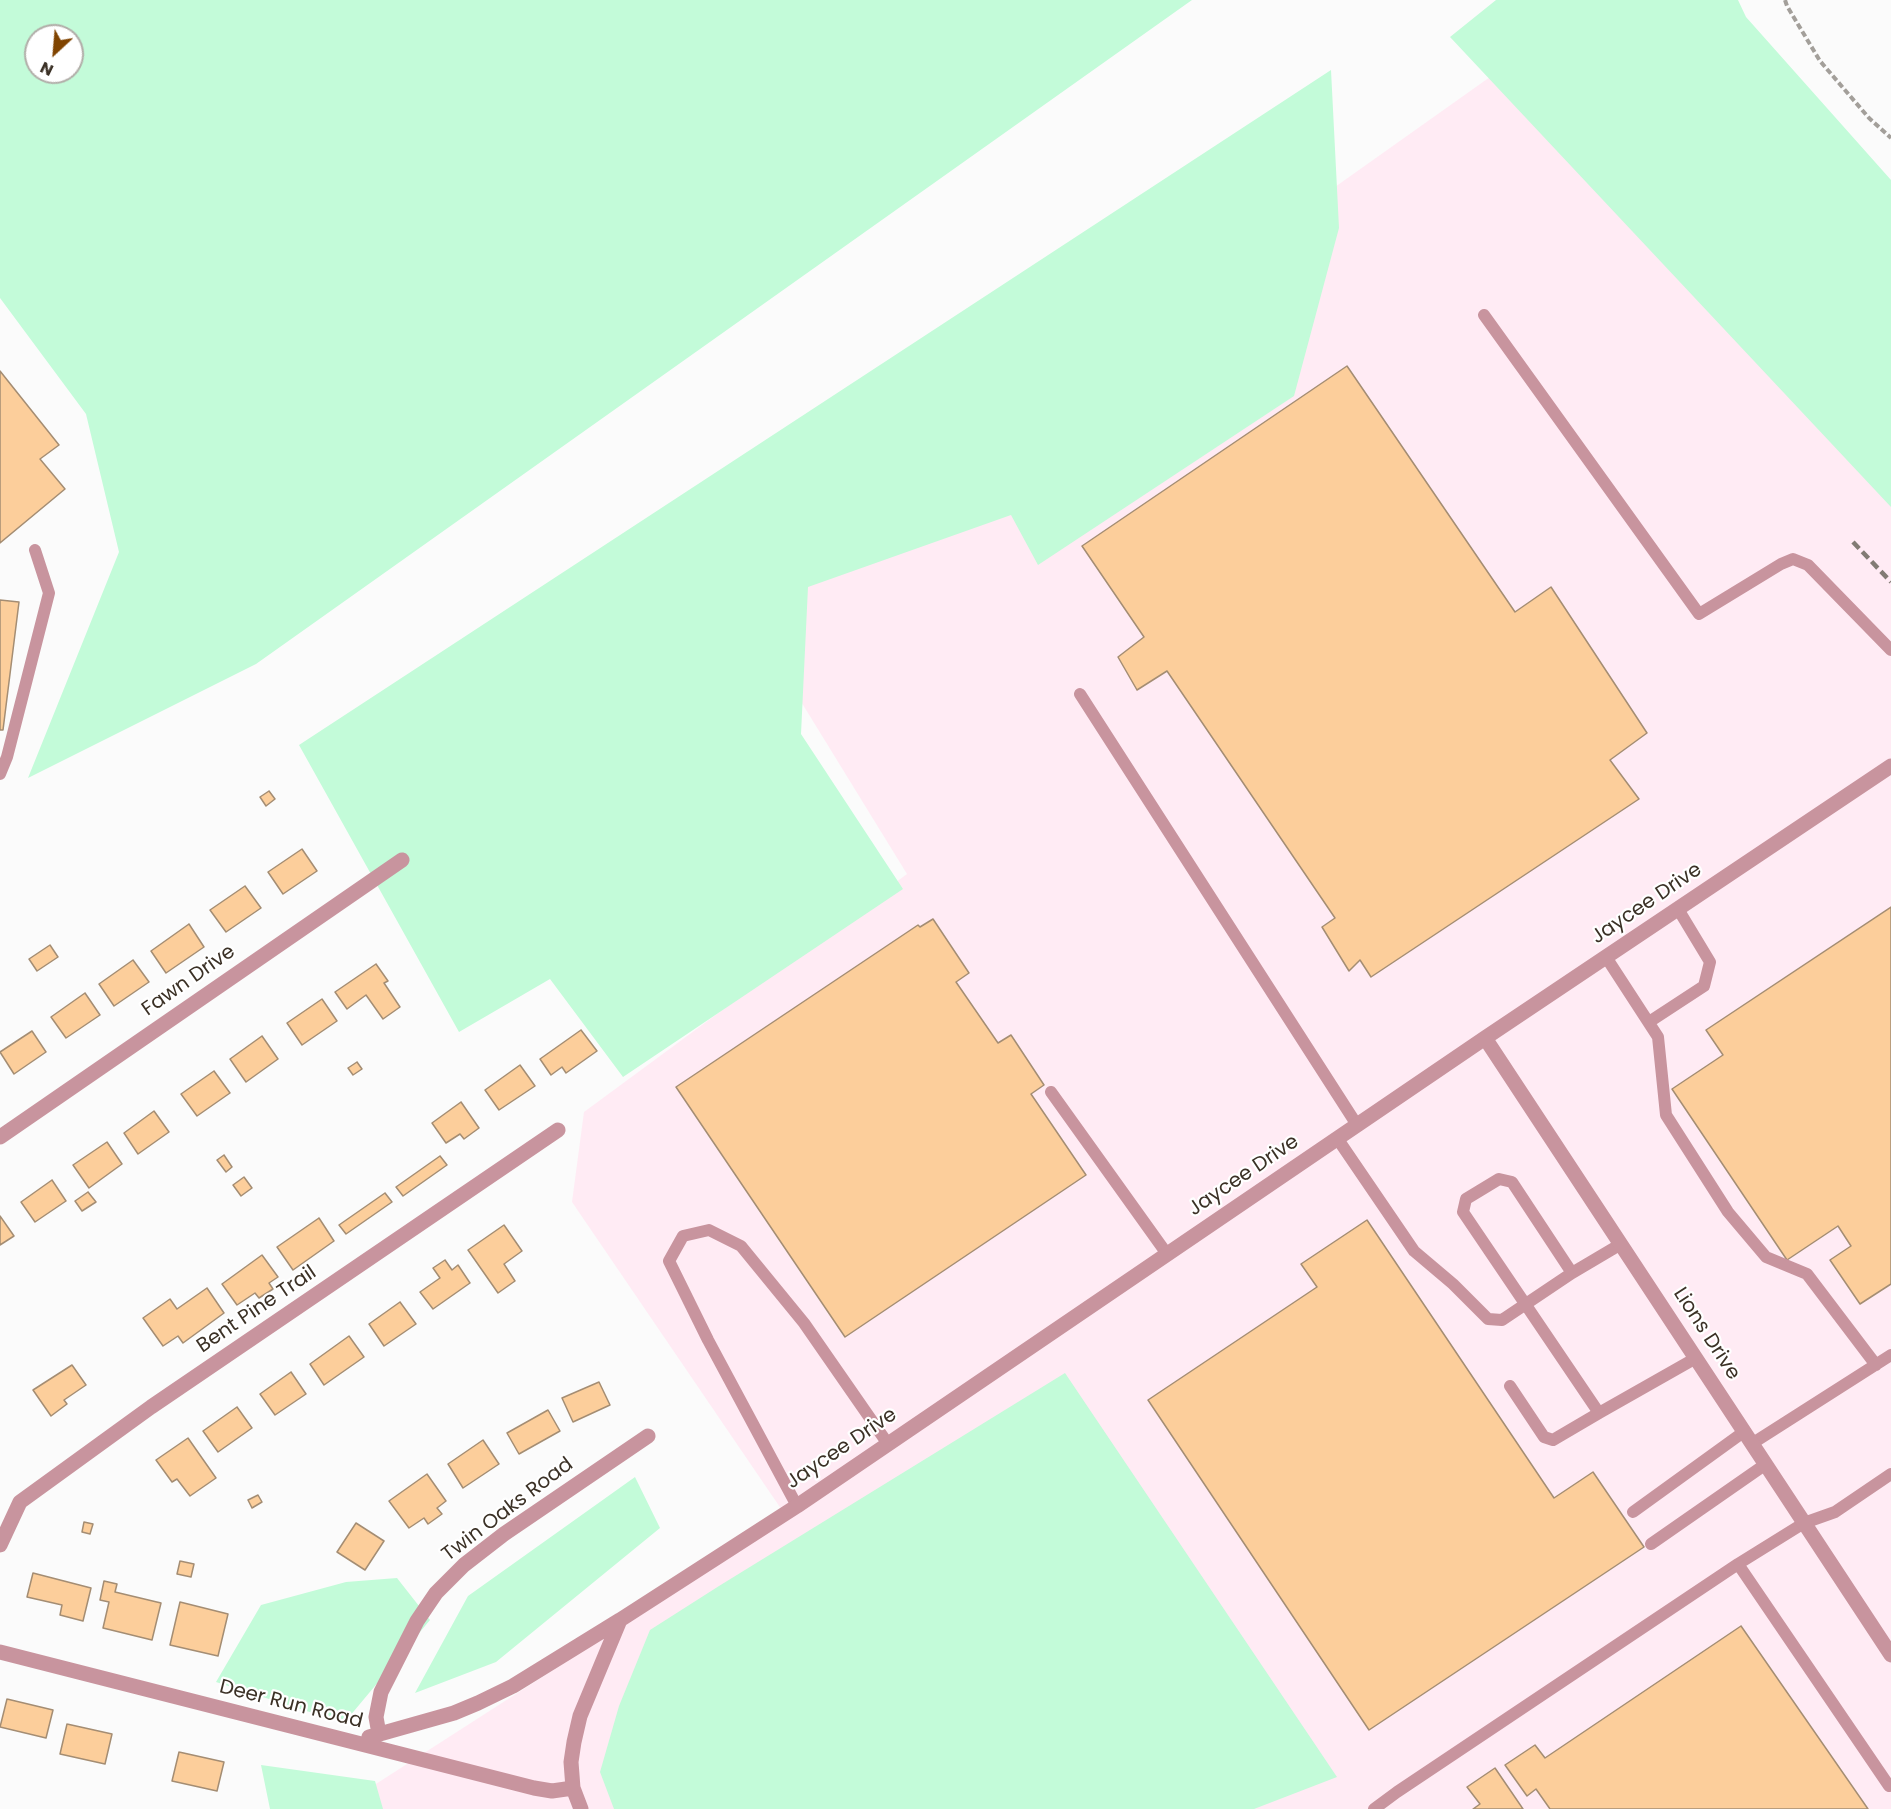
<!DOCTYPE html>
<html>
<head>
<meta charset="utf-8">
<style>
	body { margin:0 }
	#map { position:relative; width:1891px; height:1809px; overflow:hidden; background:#fbfbfb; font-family:Poppins,sans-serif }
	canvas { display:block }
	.north { position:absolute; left:24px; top:24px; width:60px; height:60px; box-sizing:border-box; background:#fff; border:2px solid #b1ada8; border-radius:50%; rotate:206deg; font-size:16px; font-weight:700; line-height:24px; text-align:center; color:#3b3126 }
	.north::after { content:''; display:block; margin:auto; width:21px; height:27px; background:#804400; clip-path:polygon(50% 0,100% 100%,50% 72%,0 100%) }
</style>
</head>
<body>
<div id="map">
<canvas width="1891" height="1809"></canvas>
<div class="north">N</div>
</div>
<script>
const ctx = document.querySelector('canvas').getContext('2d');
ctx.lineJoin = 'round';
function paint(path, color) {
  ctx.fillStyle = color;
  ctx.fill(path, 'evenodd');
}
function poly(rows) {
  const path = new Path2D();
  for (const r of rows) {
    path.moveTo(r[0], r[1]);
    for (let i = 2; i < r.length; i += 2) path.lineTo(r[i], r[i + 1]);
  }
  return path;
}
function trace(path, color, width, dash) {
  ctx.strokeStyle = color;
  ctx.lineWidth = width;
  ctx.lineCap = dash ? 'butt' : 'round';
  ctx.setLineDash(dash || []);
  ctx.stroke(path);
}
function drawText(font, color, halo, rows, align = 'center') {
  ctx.font = font + ' Poppins,sans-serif';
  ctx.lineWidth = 4.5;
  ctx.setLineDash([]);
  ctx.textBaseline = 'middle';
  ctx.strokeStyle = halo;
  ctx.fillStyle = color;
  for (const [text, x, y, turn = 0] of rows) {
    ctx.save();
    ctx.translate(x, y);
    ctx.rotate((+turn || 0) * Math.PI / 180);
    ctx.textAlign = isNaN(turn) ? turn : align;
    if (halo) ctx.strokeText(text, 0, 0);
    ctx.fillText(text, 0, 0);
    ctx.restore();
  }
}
paint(poly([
	[1521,55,1891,464,1891,1809,337,1809,788,1519,572,1202,584,1112,907,874,800,700,736,612]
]), '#ffebf4');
paint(poly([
	[0,0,1192,0,256,664,28,778,119,552,86,414,0,298],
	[36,36,72,36,72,72,36,72],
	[1496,0,1738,0,1746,17,1891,180,1891,507,1450,37],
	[1331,70,1339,228,1294,396,1038,565,1011,515,808,587,801,734,903,889,623,1077,550,979,459,1032,299,745],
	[1065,1373,1337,1777,1254,1809,614,1809,600,1772,619,1706,650,1630,719,1586],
	[635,1477,660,1528,496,1662,415,1693,468,1596],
	[397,1578,430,1620,344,1723,216,1682,261,1605,346,1582],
	[261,1765,375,1781,383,1809,270,1809]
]), '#c3fbd9');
const building = poly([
	[1347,366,1515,612,1551,587,1647,733,1610,760,1639,799,1371,977,1360,960,1349,971,1322,927,1335,918,1167,671,1137,690,1118,657,1144,637,1082,546,1347,366],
	[0,371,59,445,40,459,65,489,0,543,0,371],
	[0,600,19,602,3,730,0,730,0,600],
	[269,791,275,799,266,806,260,797,269,791],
	[302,849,317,871,283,894,268,872,302,849],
	[245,886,261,908,226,932,210,910,245,886],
	[1891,907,1891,1284,1860,1304,1830,1260,1851,1246,1838,1226,1787,1260,1672,1089,1723,1055,1706,1030,1891,907],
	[933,919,969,973,956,982,998,1043,1011,1035,1044,1085,1031,1094,1086,1175,845,1337,676,1087,918,925,920,927,933,919],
	[189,924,204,947,166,973,151,951,189,924],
	[50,945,58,957,37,971,29,959,50,945],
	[133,960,149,982,114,1006,99,984,133,960],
	[376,964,388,981,384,983,400,1007,383,1019,366,995,347,1009,335,992,376,964],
	[85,993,100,1015,66,1038,51,1017,85,993],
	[322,999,337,1021,302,1045,287,1023,322,999],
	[581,1030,597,1051,566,1073,562,1067,551,1075,540,1059,581,1030],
	[32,1031,46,1052,14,1074,0,1052,32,1031],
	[262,1036,278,1059,246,1082,230,1059,262,1036],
	[357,1062,362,1069,353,1075,348,1068,357,1062],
	[520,1065,535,1086,499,1110,485,1090,520,1065],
	[214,1071,230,1093,197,1116,181,1094,214,1071],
	[461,1102,479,1128,464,1139,460,1134,446,1143,432,1123,461,1102],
	[154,1111,169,1132,138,1154,124,1133,154,1111],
	[107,1142,122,1164,89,1188,73,1165,107,1142],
	[224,1155,232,1167,226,1172,217,1160,224,1155],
	[440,1156,447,1165,403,1196,396,1187,440,1156],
	[244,1177,252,1188,241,1196,233,1185,244,1177],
	[52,1180,66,1201,35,1222,21,1202,52,1180],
	[88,1192,96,1202,82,1211,75,1201,88,1192],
	[385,1193,392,1202,346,1234,339,1225,385,1193],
	[0,1216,14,1236,0,1245,0,1216],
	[319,1218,334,1241,293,1270,277,1247,319,1218],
	[1367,1220,1554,1498,1593,1472,1644,1547,1369,1730,1148,1400,1317,1287,1301,1264,1367,1220],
	[504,1225,522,1251,504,1264,515,1281,498,1293,468,1250,504,1225],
	[262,1255,278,1277,269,1283,273,1289,259,1298,255,1293,237,1305,222,1284,262,1255],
	[445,1260,452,1270,458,1265,470,1283,433,1309,420,1292,440,1278,433,1268,445,1260],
	[207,1288,224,1313,183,1343,178,1336,163,1346,143,1318,170,1299,177,1309,207,1288],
	[400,1302,416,1324,384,1346,369,1324,400,1302],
	[349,1336,364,1357,324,1385,310,1364,349,1336],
	[72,1365,86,1385,64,1400,67,1404,51,1416,33,1390,72,1365],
	[291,1372,306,1394,275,1415,260,1394,291,1372],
	[599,1382,610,1405,573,1422,562,1398,599,1382],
	[237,1407,252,1428,218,1452,203,1431,237,1407],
	[548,1410,560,1431,519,1454,507,1433,548,1410],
	[188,1438,216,1478,190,1496,177,1479,172,1482,156,1460,188,1438],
	[483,1440,499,1464,463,1488,448,1464,483,1440],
	[427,1474,446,1501,437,1508,442,1514,428,1524,424,1518,409,1528,389,1501,427,1474],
	[258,1495,262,1502,252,1508,248,1500,258,1495],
	[84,1522,93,1524,90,1534,82,1532,84,1522],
	[356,1523,384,1541,365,1570,337,1552,356,1523],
	[180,1561,194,1564,191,1577,177,1574,180,1561],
	[33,1573,91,1588,83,1621,60,1615,62,1605,27,1597,33,1573],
	[104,1581,117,1584,115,1592,161,1603,152,1640,103,1628,109,1602,100,1600,104,1581],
	[180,1602,228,1614,218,1656,170,1645,180,1602],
	[1741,1626,1868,1809,1550,1809,1536,1789,1527,1796,1505,1765,1535,1745,1545,1758,1741,1626],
	[7,1699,53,1710,46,1738,0,1727,7,1699],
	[67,1724,112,1734,105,1764,60,1754,67,1724],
	[179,1752,224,1762,217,1791,172,1781,179,1752],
	[1495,1768,1523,1809,1473,1809,1480,1804,1467,1787,1495,1768]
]);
paint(building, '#fcce9b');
trace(building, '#a48d73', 1.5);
trace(poly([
	[1785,0,1787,6,1820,61,1869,118,1891,138]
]), '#a39f9a', 4, [6, 3]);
trace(poly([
	[1484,315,1699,614,1781,564,1793,559,1808,565,1891,650],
	[1080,694,1357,1125],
	[0,774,7,757,49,593,35,550],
	[1606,957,1658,1037,1666,1115,1728,1212,1766,1257,1807,1274,1876,1365],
	[1649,1022,1704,986,1710,962,1678,909],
	[1051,1092,1167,1254],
	[1337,1138,1414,1251,1453,1284,1488,1319,1502,1320,1572,1273],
	[1621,1244,1572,1273,1512,1182,1499,1179,1466,1199,1463,1212,1599,1413,1696,1358],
	[1510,1386,1544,1437,1553,1440,1599,1413],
	[1753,1443,1891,1355],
	[797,1506,708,1340,669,1261,683,1236,709,1230,741,1246,804,1323,888,1444],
	[1633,1512,1745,1431],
	[1651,1544,1766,1464],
	[1738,1564,1889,1786],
	[1374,1809,1397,1792,1738,1564,1804,1523,1835,1512,1891,1474]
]), '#c8949e', 12);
trace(poly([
	[1485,1038,1891,1655],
	[0,1137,402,860],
	[0,1545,20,1502,151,1407,558,1130],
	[0,1652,534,1788,552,1791,573,1788],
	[379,1734,376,1717,381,1692,417,1621,436,1593,464,1565,504,1534,648,1436],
	[369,1737,454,1713,478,1703,513,1686,620,1620],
	[581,1809,573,1788,571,1762,574,1742,580,1716,620,1620,797,1506,1485,1038,1891,766]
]), '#c8949e', 15);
trace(poly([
	[1853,542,1891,582]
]), '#827b74', 4.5, [9, 4.5]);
drawText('20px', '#3b3126', '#fff', [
	["Jaycee Drive",1647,904,-34],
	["Fawn Drive",189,981,-35],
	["Jaycee Drive",1244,1176,-34],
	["Bent Pine Trail",257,1310,-34],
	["Lions Drive",1706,1334,57],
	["Jaycee Drive",842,1449,-34],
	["Twin Oaks Road",508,1510,-37],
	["Deer Run Road",291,1705,14]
]);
</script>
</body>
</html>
